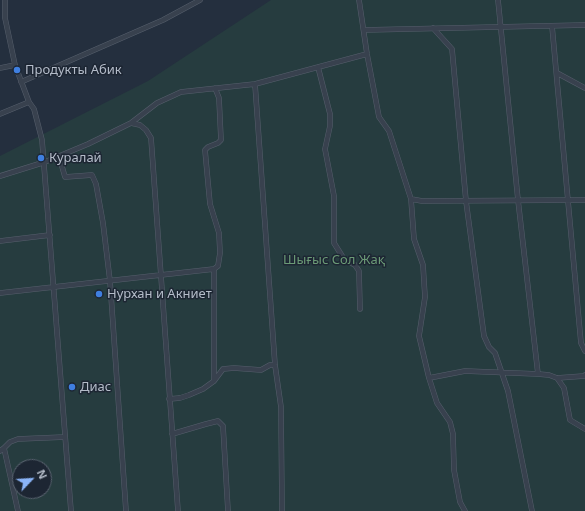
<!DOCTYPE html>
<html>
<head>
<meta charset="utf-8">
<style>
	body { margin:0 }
	#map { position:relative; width:585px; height:511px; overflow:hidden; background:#242f3e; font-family:"Noto Sans",sans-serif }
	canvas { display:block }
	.north { position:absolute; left:12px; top:459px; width:40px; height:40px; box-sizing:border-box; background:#1d2633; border:1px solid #59626f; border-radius:50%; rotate:65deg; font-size:11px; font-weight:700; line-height:16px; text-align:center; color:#b4bcc9 }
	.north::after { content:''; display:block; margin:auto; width:14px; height:18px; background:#8ab4f8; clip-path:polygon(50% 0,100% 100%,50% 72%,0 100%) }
</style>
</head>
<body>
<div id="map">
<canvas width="585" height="511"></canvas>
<div class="north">N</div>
</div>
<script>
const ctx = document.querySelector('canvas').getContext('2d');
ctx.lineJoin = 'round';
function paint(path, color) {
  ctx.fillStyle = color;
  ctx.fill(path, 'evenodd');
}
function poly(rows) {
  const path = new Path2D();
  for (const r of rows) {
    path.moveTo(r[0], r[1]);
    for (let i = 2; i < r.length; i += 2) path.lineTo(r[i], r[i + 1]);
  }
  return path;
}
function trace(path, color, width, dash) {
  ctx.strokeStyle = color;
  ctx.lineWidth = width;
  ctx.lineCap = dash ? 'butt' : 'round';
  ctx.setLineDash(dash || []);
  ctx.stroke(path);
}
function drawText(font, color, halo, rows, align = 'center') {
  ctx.font = font + ' "Noto Sans",sans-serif';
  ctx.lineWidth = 3;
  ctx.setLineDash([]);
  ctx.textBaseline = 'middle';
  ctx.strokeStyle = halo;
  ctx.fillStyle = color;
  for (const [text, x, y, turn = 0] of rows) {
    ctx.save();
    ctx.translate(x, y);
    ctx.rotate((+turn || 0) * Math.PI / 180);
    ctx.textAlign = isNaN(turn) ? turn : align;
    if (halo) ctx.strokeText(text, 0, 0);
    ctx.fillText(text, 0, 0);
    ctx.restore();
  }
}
paint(poly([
	[271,0,585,0,585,511,0,511,0,156,148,81],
	[20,467,44,467,44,491,20,491]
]), '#263c3f');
const minor = poly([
	[5,0,5,18,15,65,29,102,34,109,42,140,71,511],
	[359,0,367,54,379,117,389,131,411,199,414,239,423,265,425,297,419,336,429,378,437,403,450,422,453,434,454,470,460,502,465,511],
	[498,0,518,200,538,374],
	[552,26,581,343,585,351],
	[433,28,452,49,466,201,484,336,489,347,495,353,508,391,532,511],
	[364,30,585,25],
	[318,67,330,114,330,126,325,149,334,196,334,243,344,259,355,265,359,271,360,309],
	[0,68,15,65],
	[557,73,585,88],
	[21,82,163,20,200,0],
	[255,84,275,365,281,407,282,511],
	[0,114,29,102],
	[131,123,140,125,146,130,151,138,178,511],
	[59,156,65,177,92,175,96,184,103,223,110,281,126,511],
	[0,176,45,162,88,144,131,123,157,103,181,92,255,84,367,54],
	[411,199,422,201,585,200],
	[0,241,50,235],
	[0,293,214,269],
	[429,378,465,371,538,374,549,375,557,378,584,376,585,375],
	[557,378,564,388,570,420,585,429],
	[214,381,223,369,234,368,261,370,270,365,275,365],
	[169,399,180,398,189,395,203,389,214,381,214,269,218,266,220,253,219,233,210,204,205,150,208,147,218,143,221,140,219,98,215,88],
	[172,434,206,424,218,421,223,426,228,511],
	[4,448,18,511],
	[0,451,4,448,10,442,18,439,65,437]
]);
trace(minor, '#565f6c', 5.5);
trace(minor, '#38414e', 4.5);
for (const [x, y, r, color] of [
	[17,70,4,"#3f7fe0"],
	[41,158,4,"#3f7fe0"],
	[99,294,4,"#3f7fe0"],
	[72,387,4,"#3f7fe0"]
]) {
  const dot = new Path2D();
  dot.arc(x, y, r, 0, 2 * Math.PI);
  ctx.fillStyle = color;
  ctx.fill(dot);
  trace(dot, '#1d2633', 1.5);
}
drawText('13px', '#b4bcc9', '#1d2633', [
	["Продукты Абик",25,70],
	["Куралай",49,158],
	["Нурхан и Акниет",107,294],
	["Диас",80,387]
], 'left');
drawText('13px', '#6b9a76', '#1d2633', [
	["Шығыс Сол Жақ",334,260]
]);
</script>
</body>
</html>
